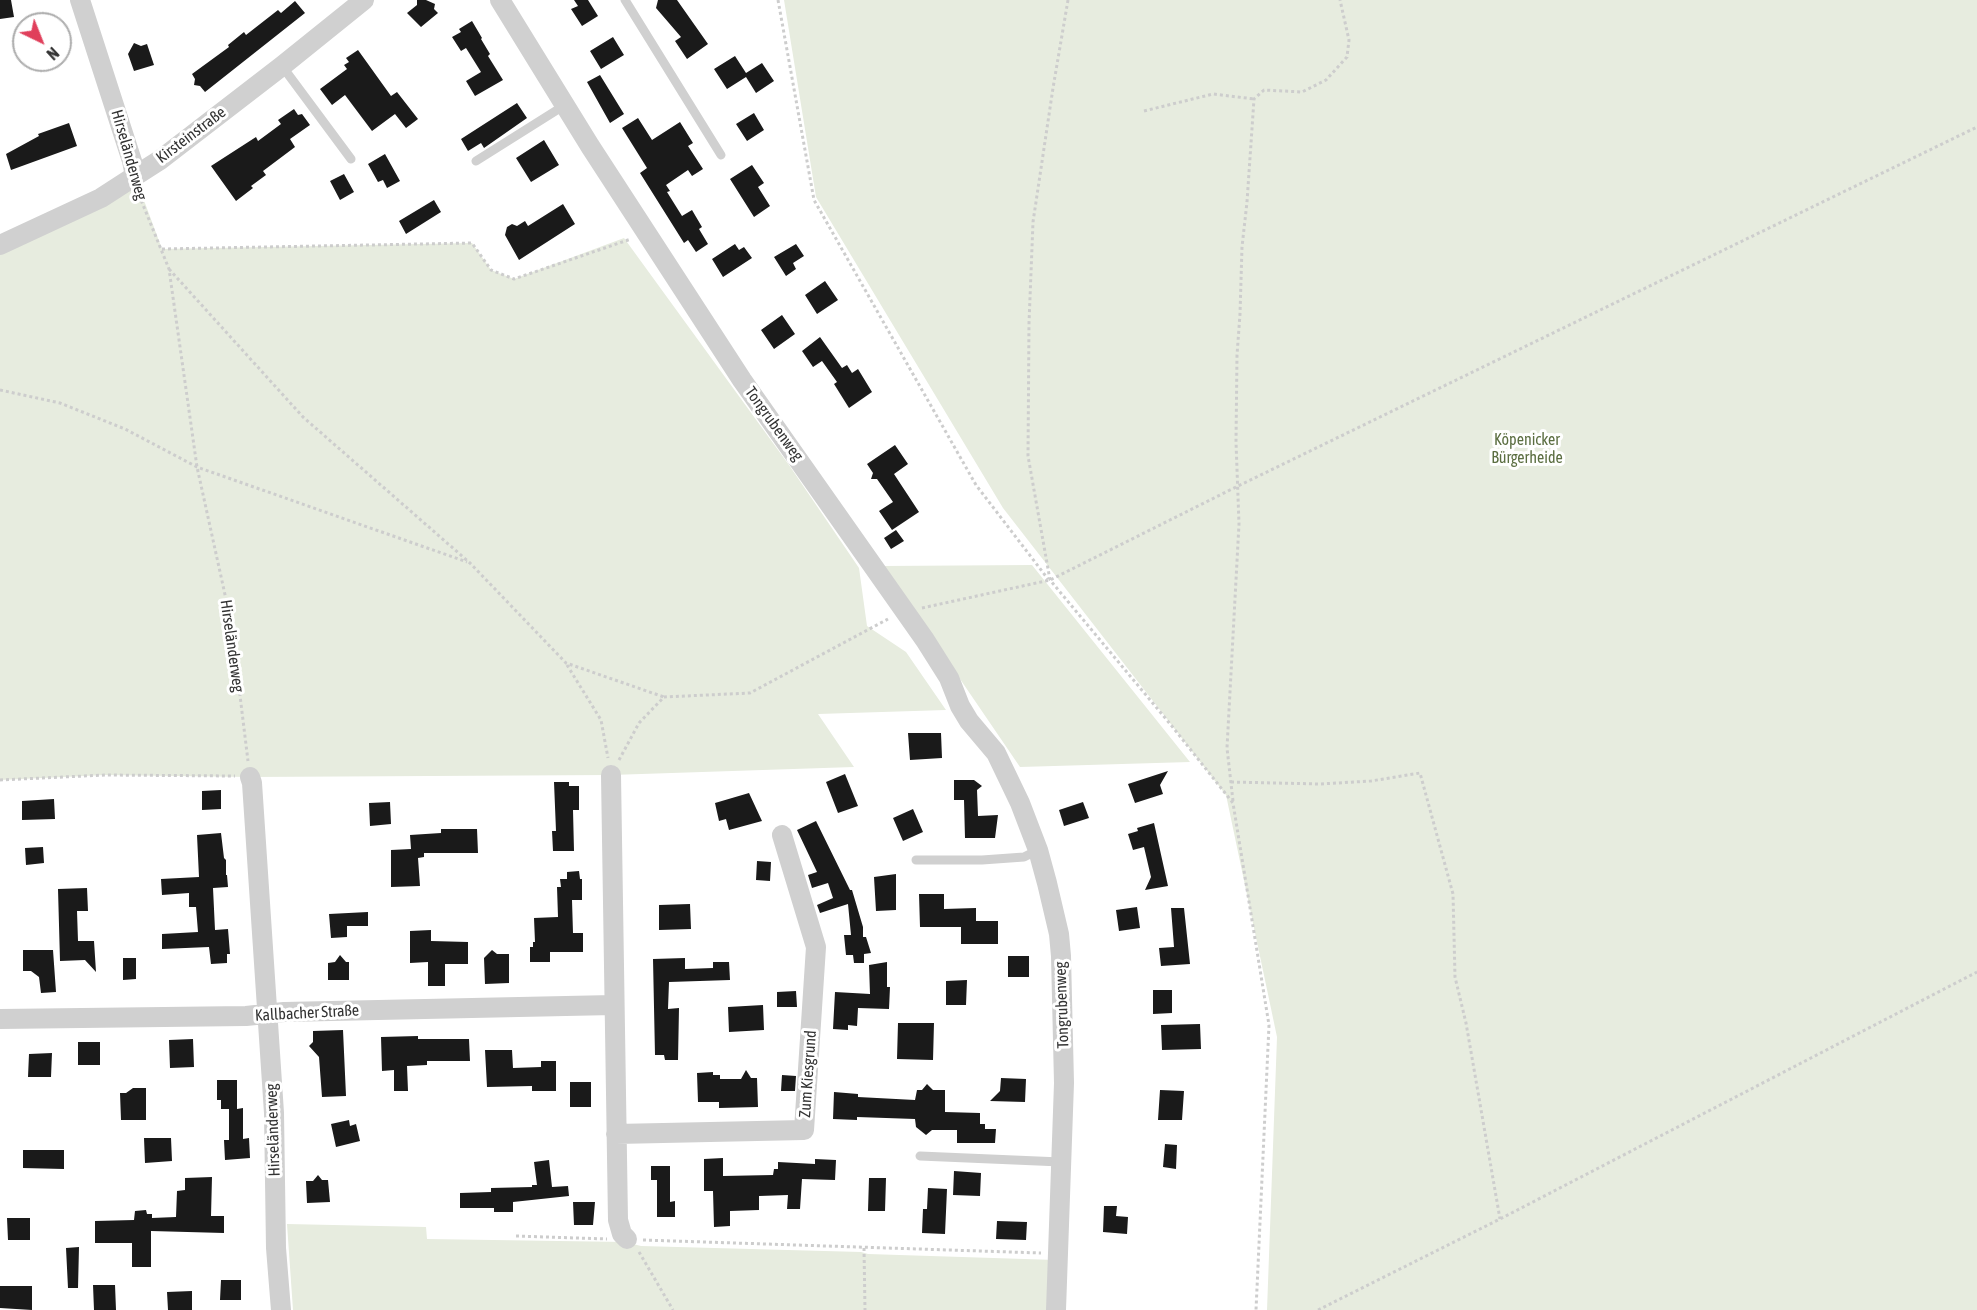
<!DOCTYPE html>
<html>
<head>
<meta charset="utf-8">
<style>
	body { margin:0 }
	#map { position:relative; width:1977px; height:1310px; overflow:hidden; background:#fff; font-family:"Asap Condensed",sans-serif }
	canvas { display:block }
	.north { position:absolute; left:12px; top:12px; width:60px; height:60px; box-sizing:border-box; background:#fff; border:2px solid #adadad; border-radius:50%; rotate:137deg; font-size:16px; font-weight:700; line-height:24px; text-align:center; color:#333 }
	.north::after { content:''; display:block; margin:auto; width:21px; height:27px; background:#e03f5b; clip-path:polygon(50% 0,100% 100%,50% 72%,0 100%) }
</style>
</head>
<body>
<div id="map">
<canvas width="1977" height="1310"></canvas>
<div class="north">N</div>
</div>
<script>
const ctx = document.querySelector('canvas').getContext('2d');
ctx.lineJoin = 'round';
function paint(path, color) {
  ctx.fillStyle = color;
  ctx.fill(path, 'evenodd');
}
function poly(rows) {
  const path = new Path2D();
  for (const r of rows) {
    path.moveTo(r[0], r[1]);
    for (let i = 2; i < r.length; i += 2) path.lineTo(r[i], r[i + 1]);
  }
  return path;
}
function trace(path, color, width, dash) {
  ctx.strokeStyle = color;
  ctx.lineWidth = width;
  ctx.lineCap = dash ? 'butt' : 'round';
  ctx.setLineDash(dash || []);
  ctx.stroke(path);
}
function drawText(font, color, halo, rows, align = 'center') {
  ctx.font = font + ' "Asap Condensed",sans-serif';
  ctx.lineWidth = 6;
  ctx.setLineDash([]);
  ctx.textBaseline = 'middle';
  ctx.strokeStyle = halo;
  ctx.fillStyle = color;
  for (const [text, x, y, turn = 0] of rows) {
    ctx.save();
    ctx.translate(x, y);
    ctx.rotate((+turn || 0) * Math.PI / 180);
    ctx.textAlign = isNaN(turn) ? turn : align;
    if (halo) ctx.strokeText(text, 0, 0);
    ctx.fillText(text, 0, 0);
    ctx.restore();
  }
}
paint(poly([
	[784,0,1977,0,1977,1310,1267,1310,1277,1037,1226,795,1003,508,816,197],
	[135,176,162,249,472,243,491,270,514,279,624,238,789,465,859,568,867,626,906,652,946,710,818,714,854,767,611,775,250,777,105,775,0,780,0,244],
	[1032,565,1190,762,1020,767,883,566],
	[287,1224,426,1227,427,1239,625,1242,641,1246,861,1252,868,1254,1056,1260,1053,1310,293,1310]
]), '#e7ecdf');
paint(poly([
	[0,0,11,0,14,17,0,19],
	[417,0,426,0,435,4,434,9,438,13,421,27,407,13,417,5],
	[574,0,588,0,598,16,582,26,571,9,578,6],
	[658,0,677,0,708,44,687,59,675,41,681,37,656,8],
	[295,1,305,13,205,92,200,86,194,85,195,79,192,74,229,47,228,45,244,32,246,35,278,10,281,13],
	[472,21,482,38,481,39,490,54,488,56,503,80,475,96,466,81,481,72,466,48,461,51,452,37,461,32,459,29],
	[613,37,624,55,601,69,590,51],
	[134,43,141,46,147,44,154,65,134,71,128,54],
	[358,50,391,96,397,92,418,119,406,128,395,114,372,131,345,95,332,105,320,89,347,69,344,65,349,62,346,58],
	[735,56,746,73,762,63,774,81,756,93,746,77,727,89,714,69],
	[600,75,624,114,610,123,587,82],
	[517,103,527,118,484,148,481,143,468,151,461,139],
	[294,109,298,115,302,114,310,125,290,139,295,147,263,171,266,175,251,186,253,188,236,201,211,166,256,137,258,141,281,124,278,120],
	[754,113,764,130,747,141,736,124],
	[638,118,652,140,680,122,693,143,688,146,703,169,692,176,688,170,666,185,670,191,667,192,682,216,692,210,702,227,699,229,708,244,696,252,688,240,684,243,640,173,647,168,622,128],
	[69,123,77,146,11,170,6,154,39,136,38,134],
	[544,140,559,165,531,182,516,158],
	[385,154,400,181,387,188,383,180,378,182,368,164],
	[752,165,764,183,758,187,770,206,754,217,730,179],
	[344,174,354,192,340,200,330,181],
	[434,200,441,212,406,234,399,221],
	[563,204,575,224,519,260,505,235,507,227,512,224,517,226,525,221,528,226],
	[735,244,739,250,744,247,752,258,723,277,712,259],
	[796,244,804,256,793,263,796,269,786,276,774,257],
	[825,281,838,300,817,314,805,295],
	[782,315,795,334,774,349,761,330],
	[820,337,842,368,847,365,852,373,858,369,872,392,849,408,834,384,837,382,822,361,813,367,802,351],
	[895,445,908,464,894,474,919,512,892,530,879,511,893,502,877,479,871,479,873,473,867,464],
	[896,530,904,541,891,549,884,538],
	[908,733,941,733,942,758,910,760],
	[1168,771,1160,785,1163,794,1135,803,1128,784],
	[845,774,858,806,838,813,826,782],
	[954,780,974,780,982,786,977,790,978,816,998,815,995,838,965,838,964,800,954,800],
	[554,782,569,782,569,786,579,786,579,810,573,810,574,851,553,851,552,831,556,831],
	[221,790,221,809,202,810,202,791],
	[749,793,762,821,729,830,726,819,719,821,715,803],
	[54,799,55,819,22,820,22,801],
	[390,802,391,824,370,826,369,803],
	[1083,802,1089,818,1064,826,1059,810],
	[913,809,923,832,903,841,893,818],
	[816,821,850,890,852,890,863,927,863,937,866,937,871,953,864,954,864,963,854,963,853,955,846,955,844,935,851,935,848,904,820,913,817,905,833,898,828,883,812,888,808,875,817,872,797,830],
	[1154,823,1168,886,1145,890,1151,877,1144,847,1133,850,1128,834,1138,831,1137,828],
	[441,829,477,829,478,853,424,853,424,857,418,858,420,886,391,887,391,850,411,849,410,835,441,833],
	[221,833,224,858,226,860,226,875,227,875,228,887,213,888,215,930,228,929,230,954,227,954,227,963,211,964,209,947,162,949,162,934,198,932,196,907,189,907,189,893,162,895,161,879,199,877,197,835],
	[43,847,44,863,26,865,25,848],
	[757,861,771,862,770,881,756,880],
	[579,871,580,879,582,879,582,900,572,900,573,933,583,933,583,952,550,952,550,962,530,962,530,947,533,947,533,942,535,942,534,918,558,917,557,887,561,887,560,879,567,879,567,872],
	[896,874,896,910,876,911,874,877],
	[87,888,88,911,77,911,78,941,94,941,96,972,85,960,60,961,58,889],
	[919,894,944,894,944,909,976,908,976,921,998,921,998,944,961,944,961,927,920,927],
	[690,904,691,929,659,930,659,905],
	[1137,907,1140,928,1119,931,1116,910],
	[1171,908,1184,908,1190,964,1161,966,1159,948,1174,947],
	[368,912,368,926,347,926,347,937,331,938,329,914],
	[431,930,431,941,468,942,468,964,445,964,445,986,428,986,428,962,410,963,410,931],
	[23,950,53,950,56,992,41,993,39,977,31,971,23,971],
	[492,950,497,954,509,954,509,983,485,984,484,958],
	[340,955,346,962,349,962,349,980,328,980,328,963,335,962],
	[1008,956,1029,956,1029,977,1008,977],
	[123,958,136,958,136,979,123,980],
	[685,958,685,969,713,968,713,962,729,962,730,980,669,982,668,1009,679,1008,678,1060,665,1060,664,1055,655,1055,653,959],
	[887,962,887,987,890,987,889,1009,858,1008,857,1026,848,1025,848,1030,833,1029,835,992,870,994,869,965],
	[967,980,966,1005,946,1005,946,981],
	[1153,990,1172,990,1172,1013,1153,1014],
	[796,991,797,1007,777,1007,777,992],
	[763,1005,764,1030,729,1032,728,1007],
	[898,1023,934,1023,933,1060,897,1059],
	[1200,1024,1201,1049,1162,1050,1161,1025],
	[343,1030,346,1096,322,1097,319,1057,309,1046,313,1042,313,1031],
	[418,1036,418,1039,469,1039,470,1061,427,1061,427,1065,407,1066,408,1091,394,1091,394,1070,382,1071,381,1037],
	[193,1039,194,1067,170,1068,169,1040],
	[78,1042,100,1042,100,1065,78,1065],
	[485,1050,512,1050,513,1068,541,1067,541,1061,556,1061,556,1091,532,1091,532,1086,487,1087],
	[52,1053,51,1077,28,1077,29,1054],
	[746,1070,751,1078,757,1078,758,1107,719,1108,719,1102,698,1102,697,1073,713,1072,713,1075,720,1075,720,1079,741,1079],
	[782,1075,796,1076,795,1091,781,1091],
	[1001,1078,1026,1079,1025,1102,990,1101,1000,1091],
	[217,1080,237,1080,237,1109,243,1108,243,1139,249,1138,250,1158,225,1160,224,1140,229,1140,229,1109,235,1109,221,1109,221,1100,217,1100],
	[570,1082,591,1082,591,1107,570,1107],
	[927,1084,933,1090,945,1090,945,1112,980,1113,980,1124,985,1124,985,1129,996,1129,995,1143,957,1143,957,1130,932,1130,926,1135,916,1127,915,1119,857,1117,857,1120,833,1119,834,1092,858,1094,858,1097,915,1100,917,1090,922,1090],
	[133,1088,146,1088,146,1120,121,1120,120,1093,126,1093],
	[1160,1090,1184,1091,1182,1120,1158,1120],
	[349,1120,350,1126,356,1124,360,1141,336,1147,331,1124],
	[144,1138,171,1138,172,1161,145,1163],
	[1165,1144,1177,1145,1176,1169,1163,1167],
	[23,1150,64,1150,64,1169,23,1168],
	[723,1158,723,1176,773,1175,774,1169,778,1169,778,1162,815,1164,815,1159,836,1160,835,1180,802,1179,800,1209,787,1209,788,1195,759,1196,759,1210,730,1211,730,1226,714,1227,713,1191,704,1191,704,1159],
	[549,1160,552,1187,568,1186,569,1196,513,1202,513,1212,494,1212,494,1208,460,1208,460,1193,491,1192,491,1188,532,1187,532,1185,537,1185,534,1162],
	[651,1166,670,1166,670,1202,675,1201,675,1217,657,1217,657,1180,651,1180],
	[954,1171,981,1173,980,1196,953,1195],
	[318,1175,322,1180,328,1180,330,1202,307,1203,306,1181,313,1181],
	[212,1177,211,1216,224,1216,224,1233,151,1231,151,1267,132,1267,132,1243,95,1243,95,1221,134,1220,135,1211,146,1210,147,1214,152,1214,152,1218,176,1217,177,1191,185,1190,185,1178],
	[869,1178,886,1178,885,1211,868,1211],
	[928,1188,947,1189,945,1234,922,1233,923,1209,927,1209],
	[573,1202,595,1202,593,1225,574,1225],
	[1104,1206,1117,1206,1116,1216,1128,1217,1127,1234,1103,1232],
	[7,1218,30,1218,30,1240,8,1240],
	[997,1221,1027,1222,1026,1240,996,1239],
	[79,1247,78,1288,68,1288,66,1248],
	[221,1280,241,1280,241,1300,220,1300],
	[93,1285,115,1285,116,1310,94,1310],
	[0,1286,32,1286,32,1310,0,1308],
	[192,1291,192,1310,168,1310,167,1292]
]), '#1a1a1a');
trace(poly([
	[778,0,814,200,976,485,1048,579],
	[1068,0,1053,88,1033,222,1029,323,1028,456,1050,580,1171,725,1233,803,1269,1025,1256,1310],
	[1144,111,1213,94,1254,99],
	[139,195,169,269,197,467,231,622,248,761],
	[162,249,472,243,491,270,514,279,631,239],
	[169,269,303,417,470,563,566,663,664,697],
	[0,390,60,403,125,429,197,467,467,562],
	[922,608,1050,580,1238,486,1977,127],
	[567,665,601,720,608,758],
	[619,760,639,723,664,697,750,693,888,619],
	[0,780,105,775,235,776],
	[1231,782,1320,784,1371,781,1420,773,1453,894,1455,977,1466,1023,1500,1219],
	[1233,801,1227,748,1239,524,1236,442,1237,355,1240,314,1242,247,1247,202,1254,99,1264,90,1302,92,1326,80,1347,57,1349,40,1340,0],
	[516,1236,607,1239],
	[643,1240,1041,1253],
	[864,1248,865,1310],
	[639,1252,673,1310],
	[1318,1310,1500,1219,1977,972]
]), '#cdcdcd', 3, [3, 3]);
trace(poly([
	[625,0,721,155],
	[282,66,351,159],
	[476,161,565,105],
	[916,860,982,860,1024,857,1038,850],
	[920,1156,1061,1162]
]), '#d0d0d0', 9);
trace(poly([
	[80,0,132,161,135,176],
	[500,0,590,146,742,380,925,640,949,678,960,706,969,721,996,753,1020,803,1038,850,1047,883,1059,934,1061,956,1064,1083,1056,1310],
	[0,245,101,198,135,176,160,160,282,66,364,0],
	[611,775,618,1220,622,1234,627,1239],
	[250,777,252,783,274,1113,276,1248,281,1310],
	[0,1019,246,1016,284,1012,613,1005],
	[616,1134,804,1130,816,947,782,835]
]), '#d0d0d0', 20);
drawText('16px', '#333', '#fff', [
	["Kirsteinstraße",191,135,-37],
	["Hirseländerweg",129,155,74],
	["Tongrubenweg",774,424,54],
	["Hirseländerweg",232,646,82],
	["Tongrubenweg",1062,1005,-92],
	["Kallbacher Straße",307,1013,-3],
	["Zum Kiesgrund",808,1074,-86],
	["Hirseländerweg",273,1130,-92]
]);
drawText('16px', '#5b6e41', '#fff', [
	["Köpenicker",1527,440],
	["Bürgerheide",1527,458]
]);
</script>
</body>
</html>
